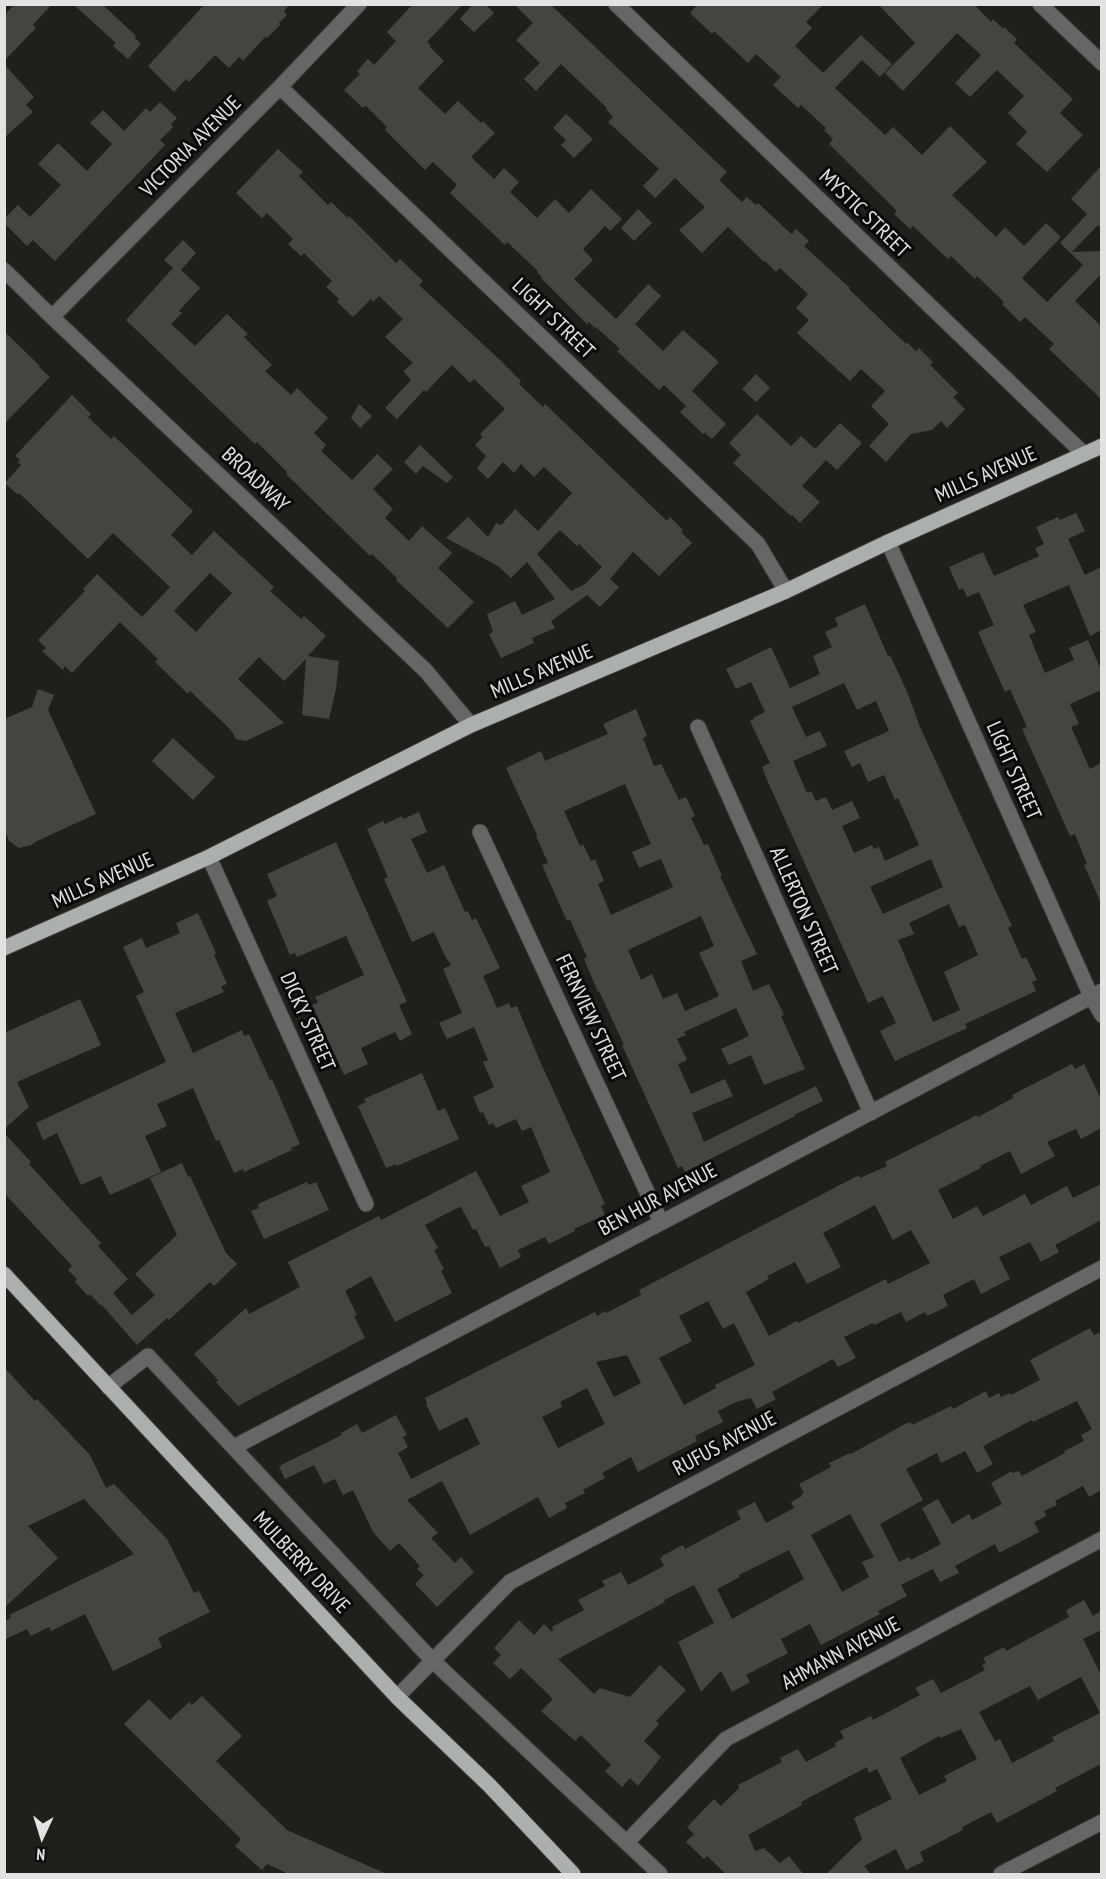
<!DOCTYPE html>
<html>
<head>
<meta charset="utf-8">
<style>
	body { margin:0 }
	#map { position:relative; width:1106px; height:1879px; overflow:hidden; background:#1f201c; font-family:"PT Sans Narrow",sans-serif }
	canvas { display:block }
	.frame { position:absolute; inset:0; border:6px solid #e2e2e0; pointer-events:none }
	.north { position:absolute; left:12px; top:1807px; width:60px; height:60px; -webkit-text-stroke:4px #090908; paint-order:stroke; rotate:184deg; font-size:16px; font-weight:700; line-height:24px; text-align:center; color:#e2e2e0 }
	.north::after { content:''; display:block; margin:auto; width:21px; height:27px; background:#e2e2e0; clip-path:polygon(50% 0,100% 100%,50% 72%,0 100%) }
</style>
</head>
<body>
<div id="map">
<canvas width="1106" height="1879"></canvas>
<div class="frame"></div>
<div class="north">N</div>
</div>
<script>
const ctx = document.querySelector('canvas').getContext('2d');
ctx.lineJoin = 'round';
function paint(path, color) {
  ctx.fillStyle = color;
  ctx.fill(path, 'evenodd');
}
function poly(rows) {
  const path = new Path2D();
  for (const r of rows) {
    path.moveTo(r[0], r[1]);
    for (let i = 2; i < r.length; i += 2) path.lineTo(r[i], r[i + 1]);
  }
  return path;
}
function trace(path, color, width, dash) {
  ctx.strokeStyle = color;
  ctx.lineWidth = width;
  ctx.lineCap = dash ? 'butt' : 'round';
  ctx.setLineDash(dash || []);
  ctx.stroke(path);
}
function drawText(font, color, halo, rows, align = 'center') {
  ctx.font = font + ' "PT Sans Narrow",sans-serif';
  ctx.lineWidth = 6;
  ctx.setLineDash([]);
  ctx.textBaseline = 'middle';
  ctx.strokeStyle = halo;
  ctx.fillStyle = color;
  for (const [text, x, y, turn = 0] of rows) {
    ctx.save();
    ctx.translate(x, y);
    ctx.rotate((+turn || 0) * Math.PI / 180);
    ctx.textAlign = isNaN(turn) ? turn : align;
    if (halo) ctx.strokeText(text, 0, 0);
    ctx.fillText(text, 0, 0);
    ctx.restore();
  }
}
paint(poly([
	[15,4,52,4,33,25,36,28,4,61,4,15],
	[73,4,102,4,136,36,135,38,141,44,128,59,113,46,116,43],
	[205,4,290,4,284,11,287,15,279,23,280,25,267,38,266,36,243,61,239,57,229,68,215,55,189,82,186,79,174,92,148,66],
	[413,4,463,4,427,42,431,46,430,47,444,61,418,88,445,114,458,101,481,123,483,121,495,133,471,157,494,179,504,168,519,182,510,192,537,218,555,199,569,213,591,189,622,219,610,231,605,226,583,249,593,260,574,279,616,319,648,284,661,296,635,324,663,351,683,330,719,362,692,391,726,424,712,439,705,433,703,434,680,412,686,406,664,385,659,390,617,351,620,349,596,327,595,328,589,322,587,324,541,278,542,277,537,272,538,271,507,242,505,245,450,193,457,185,433,162,425,170,385,130,387,127,366,106,363,108,344,90,360,74,357,71,368,59,374,65,396,41,387,32],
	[473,4,485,4,494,13,474,32,460,19],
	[514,4,550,4,727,172,719,180,742,202,747,197,756,205,758,203,789,232,792,234,796,229,809,241,804,246,850,288,849,289,906,344,907,342,916,351,919,348,933,362,930,365,958,393,953,397,965,409,947,428,941,421,932,430,911,434,886,462,869,446,889,424,871,406,885,391,861,369,850,381,797,333,809,320,796,308,808,294,780,268,776,272,765,261,764,262,728,227,702,253,679,230,705,207,675,178,655,198,643,186,659,169,608,122,613,117,606,109,607,108,561,64,536,91,524,79,540,63,516,40,533,23],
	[698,4,824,4,806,22,812,28,795,46,823,73,861,35,892,64,880,77,862,60,835,88,885,135,893,127,922,155,950,126,987,162,952,195,996,237,1005,227,1024,246,1046,223,1061,237,1022,278,1047,302,1083,265,1060,243,1087,214,1071,199,1101,166,1101,228,1098,225,1072,252,1101,251,1101,274,1075,301,1101,326,1101,399,1049,349,1054,344,1025,317,1020,322,1002,304,1004,302,977,276,975,279,951,256,948,259,913,226,910,229,894,214,897,211,829,144,833,139,824,130,826,128,801,105,798,108,773,85,781,77,756,54,748,63,714,31,712,34,690,13],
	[878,4,974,4,991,22,993,19,1003,29,1004,27,1017,39,1014,43,1073,99,1060,113,1083,135,1047,172,1016,144,1027,132,1008,113,1024,96,997,70,970,97,955,83,981,55,957,33,903,91,885,73,915,43],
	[4,64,34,97,26,105,33,112,4,138],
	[160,102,177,118,171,124,173,127,160,140,165,145,55,261,33,240,27,246,4,223,4,219,18,205,30,217,61,185,38,164,58,143,87,171,112,144,90,123,103,110,124,131,146,108,150,112],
	[566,114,593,139,574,158,561,145,566,140,553,128],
	[278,149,303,172,299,176,328,205,331,202,348,218,349,216,396,263,400,259,423,281,419,285,499,359,521,381,519,384,543,407,545,404,667,521,670,517,683,530,681,532,692,543,659,576,633,552,610,579,619,587,600,607,587,595,551,621,555,628,532,638,534,643,501,658,489,634,493,632,487,614,515,601,522,615,555,599,527,562,511,578,498,566,446,538,468,517,488,537,496,523,501,525,515,509,538,531,572,493,544,467,534,477,521,464,514,473,503,462,488,479,477,468,486,456,475,445,483,437,480,434,505,409,474,379,470,383,452,365,426,392,424,390,397,419,385,408,411,380,403,371,413,363,385,337,403,319,379,296,373,302,371,299,353,317,337,302,339,299,326,287,332,281,304,253,301,256,288,244,293,239,267,213,262,218,236,193],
	[560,530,577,546,579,544,602,567,585,584,571,591,537,554],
	[638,209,652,223,634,241,621,228],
	[183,240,196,253,181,270,200,288,179,311,182,313,171,324,195,346,227,314,248,334,244,337,272,365,265,371,291,395,297,388,328,418,314,433,326,445,321,451,352,480,377,454,393,469,373,489,393,509,385,518,409,541,422,526,452,553,438,568,474,602,448,628,396,580,397,578,372,554,370,556,286,474,287,472,257,442,255,444,126,320,173,268,164,260],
	[4,331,40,366,39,367,50,377,4,424],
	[756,374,770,388,756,402,742,389],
	[72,395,91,414,88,417,111,439,114,436,193,511,171,535,192,555,214,531,274,587,270,591,301,619,304,616,326,636,308,656,339,661,336,689,329,719,302,715,306,659,284,681,259,657,238,679,284,723,246,741,236,739,231,730,190,691,188,694,155,662,158,659,120,622,72,673,65,666,63,670,42,651,46,648,38,640,85,591,83,589,97,574,142,617,170,587,113,533,88,559,19,493,18,495,5,483,21,465,18,462,20,460,15,456],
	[210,573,232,593,196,632,174,611],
	[359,404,372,416,360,428,351,418],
	[757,414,791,446,801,436,815,449,840,423,862,443,837,470,826,460,802,486,820,502,800,523,792,515,791,516,733,463,741,455,729,443],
	[420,445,453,477,447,483,423,466,416,474,404,462],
	[1076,513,1085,531,1068,539,1085,575,1101,567,1101,630,1090,636,1069,585,1023,605,1036,632,1029,635,1045,673,1074,660,1069,648,1088,640,1101,670,1101,690,1070,704,1079,724,1071,727,1090,769,1101,763,1101,903,1084,865,1087,864,1075,834,1070,836,1022,729,1027,727,1010,689,1005,692,978,632,994,625,979,592,967,597,963,588,959,590,949,567,983,552,994,576,1039,556,1035,548,1044,544,1036,527,1058,517,1060,520],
	[865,604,888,656,890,655,908,694,920,727,1012,926,1008,928,1022,959,1026,957,1037,980,1032,982,1036,991,965,1024,967,1028,895,1061,880,1031,896,1023,883,996,868,1003,767,780,762,767,770,763,750,721,754,719,753,718,765,712,751,682,736,689,726,669,771,647,790,688,820,674,813,656,832,647,825,632,838,626,835,618],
	[844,683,857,710,876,701,889,731,844,751,852,767,860,763,868,782,884,775,895,800,898,798,919,845,885,861,879,847,874,849,872,845,854,853,842,826,860,818,852,801,832,810,826,797,816,801,811,791,807,793,793,761,827,746,820,731,806,737,792,707],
	[931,859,943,887,883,914,870,887],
	[949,904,959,927,965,925,978,955,944,972,960,1010,933,1022,898,940,914,934,909,923],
	[38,689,54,695,48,710,96,814,35,842,31,845,19,848,9,841,4,828,4,719,32,707],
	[636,709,647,736,643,738,654,766,661,764,679,800,686,797,695,816,691,818,704,845,708,844,722,876,720,876,757,954,741,961,753,991,769,984,784,1015,781,1016,805,1069,764,1085,751,1055,729,1065,721,1049,749,1036,736,1008,684,1032,686,1035,677,1039,687,1060,678,1064,691,1094,725,1079,733,1096,692,1113,704,1142,816,1086,823,1101,794,1115,795,1116,685,1172,682,1166,678,1168,622,1045,624,1045,599,991,598,992,584,959,587,957,570,920,567,921,542,865,548,863,536,836,537,835,506,768,541,751,545,761,608,734,603,724],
	[625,784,651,844,632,852,639,868,661,859,673,887,611,915,598,884,604,881,595,859,591,861,583,844,580,846,564,811],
	[701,916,714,946,699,953,719,996,685,1011,677,993,663,999,652,974,641,980,628,950],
	[173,738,215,777,193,800,152,761],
	[419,812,427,832,411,839,427,873,444,865,465,912,468,911,472,920,476,918,500,968,483,976,497,1008,509,1003,511,1008,517,1006,539,1059,605,1204,601,1206,605,1215,574,1229,575,1231,549,1244,545,1237,518,1250,521,1257,500,1268,489,1246,485,1247,476,1229,473,1230,461,1207,455,1209,425,1225,438,1248,434,1250,444,1269,441,1271,452,1293,395,1322,371,1276,345,1291,357,1315,354,1316,365,1338,238,1406,216,1382,218,1380,194,1354,246,1308,249,1314,300,1287,288,1262,379,1216,381,1220,476,1171,500,1216,529,1202,521,1186,550,1172,531,1127,522,1131,516,1119,496,1128,493,1123,489,1125,483,1112,480,1113,473,1097,494,1087,483,1062,488,1060,474,1027,447,1039,439,1023,462,1013,443,969,451,965,445,956,434,932,412,942,384,879,388,877,367,829,383,821,385,824,402,816,403,819],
	[336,842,407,1002,399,1005,412,1034,400,1041,395,1032,361,1048,368,1064,344,1075,312,1005,318,1002,315,997,364,975,346,936,297,957,295,953,290,955,267,901,277,896,267,874],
	[198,913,216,953,214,955,227,984,221,986,224,992,175,1013,193,1053,242,1030,244,1036,249,1034,270,1080,272,1079,300,1144,291,1148,292,1150,244,1172,243,1169,234,1173,219,1140,216,1141,193,1088,157,1104,167,1126,145,1136,161,1172,110,1195,101,1176,81,1185,57,1133,43,1140,36,1123,166,1062,136,996,144,992,123,947,142,938,146,948,180,933,176,923],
	[80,999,101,1045,17,1082,29,1107,4,1129,4,1033],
	[1072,1064,1075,1069,1084,1064,1101,1099,1101,1128,1081,1139,1076,1129,1047,1142,1055,1156,1021,1174,1010,1151,980,1166,981,1168,938,1190,953,1219,977,1206,983,1216,1025,1194,1031,1205,1067,1186,1073,1198,1101,1184,1101,1220,1055,1245,1059,1252,1041,1262,1030,1242,999,1257,1010,1279,981,1294,974,1279,943,1295,948,1306,927,1316,925,1312,906,1322,901,1312,874,1325,873,1323,844,1337,856,1358,838,1367,833,1359,772,1392,776,1399,757,1409,751,1398,736,1402,718,1411,723,1422,695,1436,697,1441,638,1472,631,1457,602,1473,605,1478,583,1490,585,1493,565,1503,567,1508,549,1518,538,1497,470,1535,442,1481,407,1500,438,1533,431,1538,455,1563,461,1557,474,1572,437,1607,415,1584,424,1575,417,1569,420,1566,399,1543,390,1551,373,1532,353,1490,343,1495,335,1479,324,1484,314,1465,285,1479,279,1466,342,1435,341,1433,357,1424,362,1433,396,1415,407,1435,403,1437,408,1447,398,1453,411,1479,480,1444,467,1417,439,1431,426,1404,427,1403,425,1398,595,1312,597,1316,605,1311,606,1313,641,1295,639,1290,859,1175,860,1178,887,1166,885,1162,977,1115,978,1117,1013,1098,1012,1095],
	[875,1205,893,1240,911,1230,930,1263,888,1284,886,1279,798,1323,797,1321,769,1336,746,1292,769,1279,767,1276,795,1262,807,1284,841,1267,823,1233],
	[708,1301,723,1329,734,1323,755,1365,715,1385,716,1388,684,1405,659,1358,692,1341,679,1316],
	[627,1355,641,1383,614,1397,596,1362],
	[587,1388,605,1424,558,1448,542,1417,562,1407,560,1402],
	[422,1073,438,1111,445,1108,459,1139,397,1166,396,1164,386,1168,358,1106,366,1102,364,1099],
	[4,1133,31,1162,29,1164,101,1243,98,1246,128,1279,113,1293,132,1315,155,1295,135,1274,177,1235,150,1178,182,1163,188,1177,190,1176,226,1253,237,1264,214,1286,210,1282,169,1320,167,1318,137,1345,101,1304,100,1305,90,1294,88,1296,75,1282,77,1279,68,1270,72,1266,4,1193],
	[307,1182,309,1185,316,1182,329,1210,264,1239,251,1211,259,1208,258,1204],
	[1090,1328,1094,1335,1101,1332,1101,1490,1089,1497,1083,1486,1055,1501,1057,1505,1044,1511,1046,1516,1034,1522,1039,1532,999,1553,995,1544,955,1566,959,1573,940,1582,933,1569,901,1585,907,1596,878,1611,880,1614,821,1645,810,1624,781,1639,788,1653,746,1675,750,1682,732,1692,721,1671,701,1692,678,1642,714,1623,694,1585,664,1600,665,1602,558,1659,594,1694,600,1688,630,1697,660,1665,686,1690,656,1721,659,1724,644,1741,661,1757,638,1786,630,1778,622,1787,605,1771,611,1765,581,1735,575,1741,541,1711,553,1699,521,1668,510,1679,493,1663,501,1655,494,1648,519,1620,534,1635,544,1624,552,1632,553,1630,552,1627,584,1610,578,1600,605,1586,602,1581,621,1572,628,1585,664,1566,660,1558,663,1557,662,1556,683,1545,685,1549,741,1519,737,1511,755,1502,766,1523,794,1508,791,1502,802,1496,801,1494,804,1493,799,1484,831,1467,829,1463,850,1453,851,1454,905,1424,911,1422,912,1425,951,1406,953,1409,986,1391,989,1398,999,1393,1001,1397,1010,1393,1011,1395,1040,1380,1030,1360],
	[1077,1401,1092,1429,1081,1435,1084,1441,1064,1451,1065,1453,1022,1476,1019,1471,1013,1473,1012,1471,991,1483,1002,1504,972,1520,969,1514,952,1524,938,1499,922,1508,941,1544,911,1560,909,1557,899,1562,880,1524,923,1500,906,1469,937,1453,941,1463,965,1451,977,1473,993,1464,983,1446,1032,1420,1033,1422],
	[850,1514,874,1557,862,1562,869,1577,842,1592,811,1535],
	[789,1550,804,1579,732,1619,717,1589,740,1577,739,1575],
	[4,1367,35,1401,37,1399,90,1455,106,1488,114,1484,167,1539,194,1593,199,1591,210,1612,158,1638,162,1647,113,1671,85,1614,51,1631,49,1627,31,1636,27,1629,4,1640,4,1621,11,1618,9,1615,134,1554,84,1499,28,1526,58,1558,4,1608],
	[1084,1600,1093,1616,1101,1611,1101,1630,1083,1639,1101,1675,1101,1764,1055,1788,1057,1791,997,1823,991,1812,962,1827,963,1830,920,1852,924,1861,906,1870,896,1849,864,1866,872,1875,825,1875,862,1839,854,1818,892,1799,877,1769,869,1773,867,1767,801,1802,802,1805,748,1835,755,1851,764,1848,780,1863,789,1856,804,1875,727,1875,707,1856,704,1859,686,1842,694,1834,687,1827,714,1799,721,1806,739,1788,738,1785,782,1762,780,1758,798,1749,806,1762,836,1746,835,1743,844,1738,840,1731,871,1716,873,1720,920,1695,915,1688,933,1679,941,1693,970,1678,985,1670,982,1665,986,1663,983,1658,1004,1647,1006,1651,1069,1617,1066,1610],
	[1081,1677,1100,1713,1052,1737,1054,1741,1012,1763,1000,1739,995,1741,979,1712,1030,1686,1038,1700],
	[961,1729,977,1759,944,1776,947,1781,919,1795,900,1758,939,1736,940,1738],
	[202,1696,242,1736,216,1761,287,1830,389,1875,291,1875,267,1864,262,1870,235,1846,241,1839,124,1724,149,1699,170,1720,189,1702,192,1705]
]), '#454440');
const minor = poly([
	[616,4,1084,454],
	[1040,4,1102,63],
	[280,87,758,544,786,591],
	[4,270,52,317,426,671,471,725],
	[52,317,280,87,359,4],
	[888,542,1091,996,1102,1015],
	[698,727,871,1113],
	[480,832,661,1222],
	[209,857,366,1204],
	[108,1387,148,1356,433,1661,660,1874],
	[234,1447,1102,991],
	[397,1697,510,1582,1102,1268],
	[627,1842,726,1739,1102,1539],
	[1001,1874,1102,1822]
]);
const major = poly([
	[4,948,209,857,471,725,786,591,888,542,1102,446],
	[4,1274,397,1697,489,1785,573,1874]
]);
trace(minor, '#3a3b37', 17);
trace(major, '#3a3b37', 17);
trace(minor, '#656765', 15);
trace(major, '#acb0ad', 15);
drawText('21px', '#e2e2e0', '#090908', [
	["VICTORIA AVENUE",191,147,-45],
	["MYSTIC STREET",864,214,44],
	["LIGHT STREET",553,319,44],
	["MILLS AVENUE",986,475,-24],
	["BROADWAY",255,480,43],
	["MILLS AVENUE",542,672,-23],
	["LIGHT STREET",1013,771,66],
	["MILLS AVENUE",103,881,-24],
	["ALLERTON STREET",803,911,66],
	["FERNVIEW STREET",590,1018,65],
	["DICKY STREET",307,1022,66],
	["BEN HUR AVENUE",658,1200,-28],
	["RUFUS AVENUE",725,1444,-28],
	["MULBERRY DRIVE",301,1563,47],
	["AHMANN AVENUE",841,1654,-28]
]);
</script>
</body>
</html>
